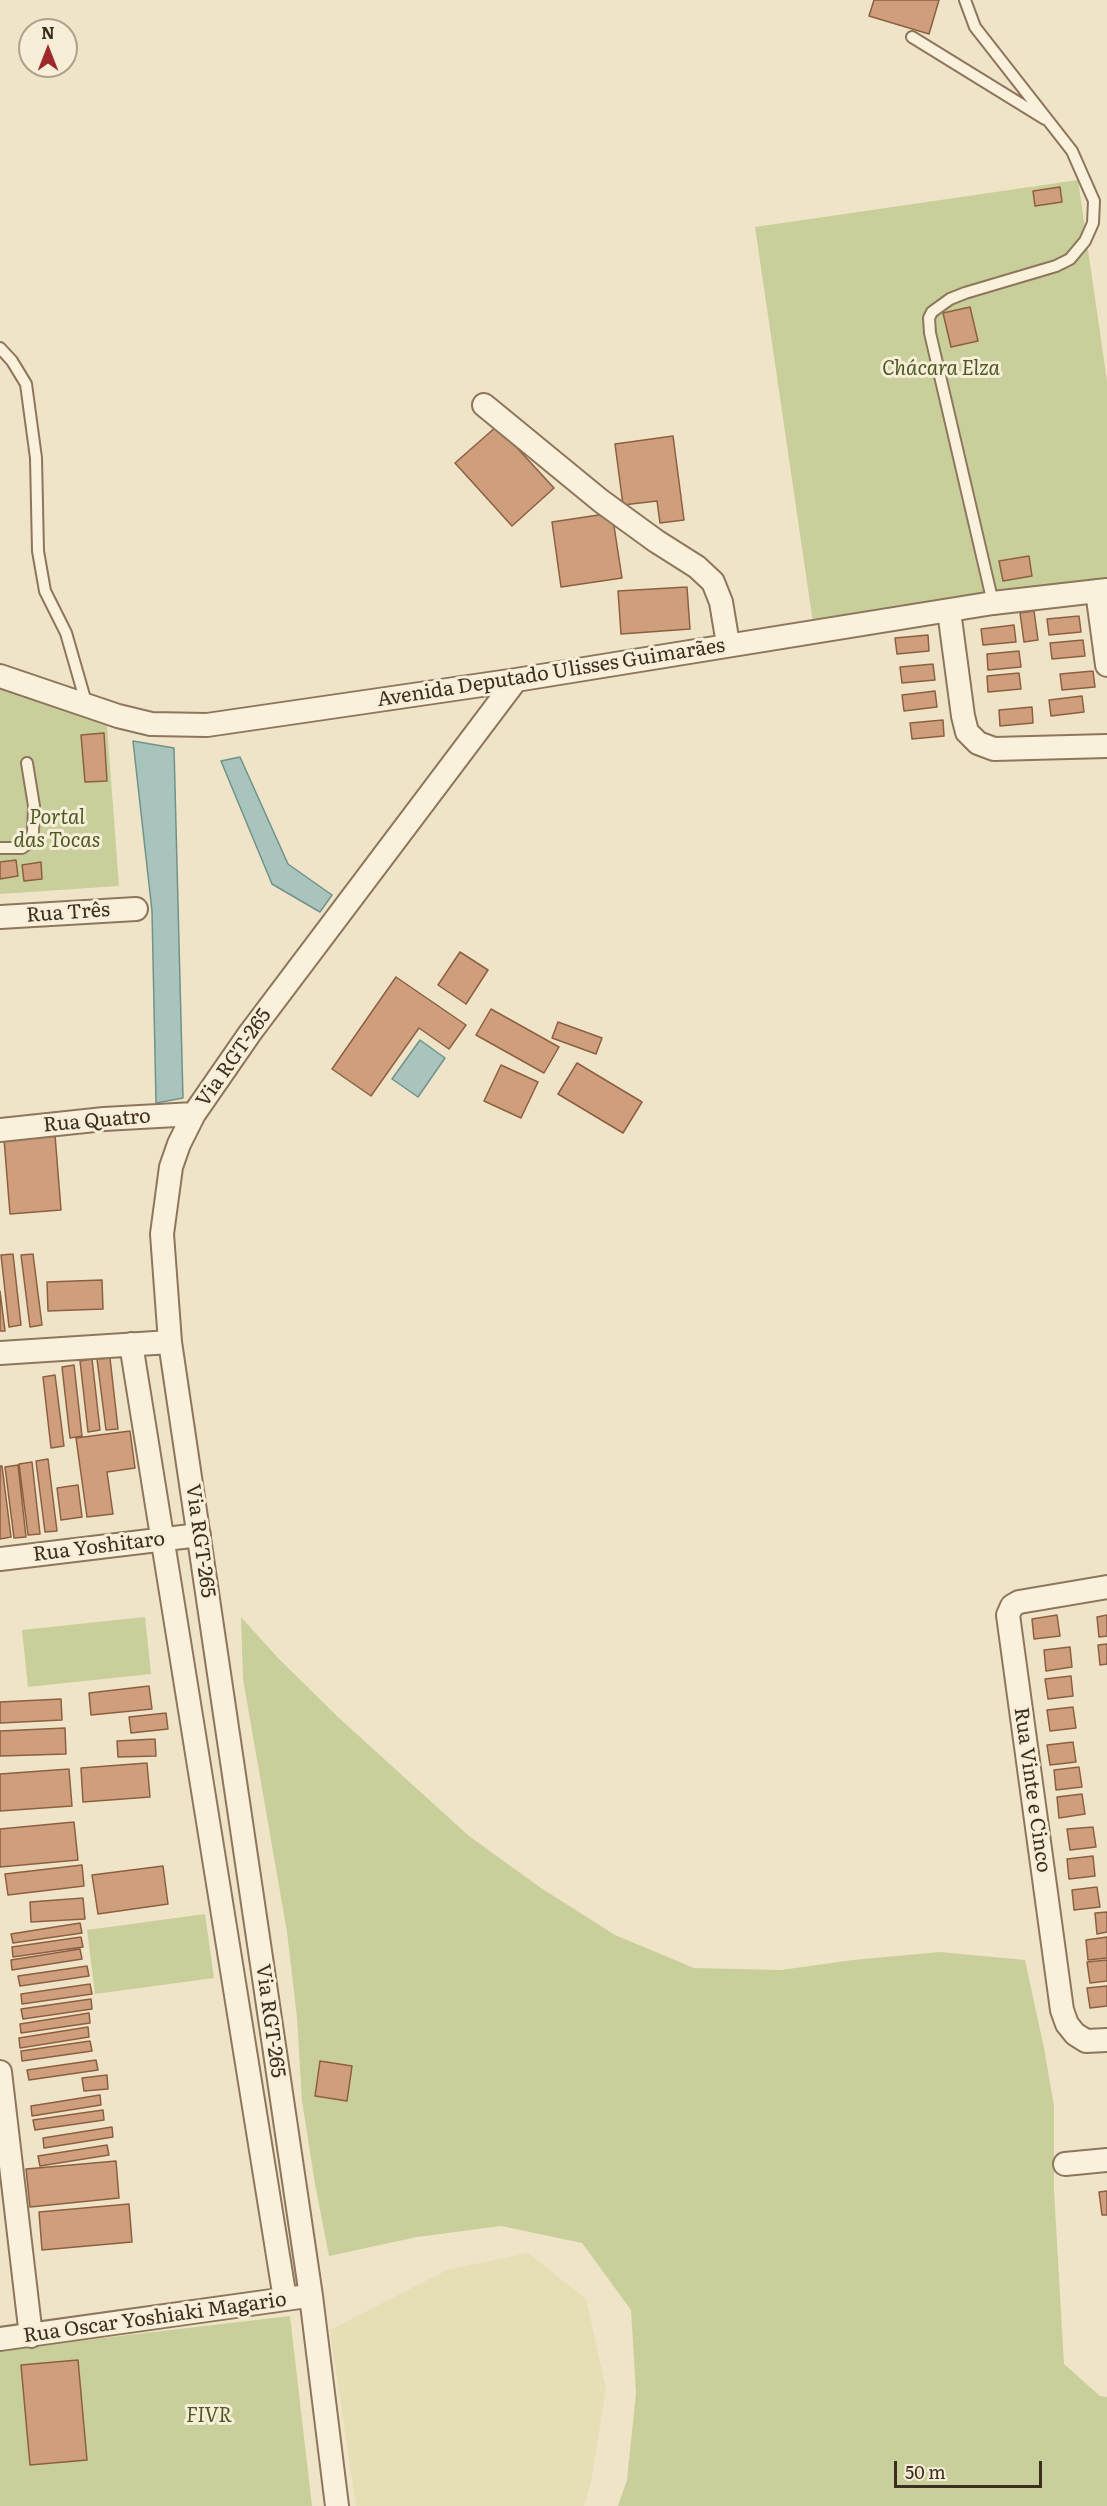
<!DOCTYPE html>
<html>
<head>
<meta charset="utf-8">
<style>
	body { margin:0 }
	#map { position:relative; width:1107px; height:2506px; overflow:hidden; background:#f0e4c8; font-family:Literata,serif }
	canvas { display:block }
	.north { position:absolute; left:18px; top:18px; width:60px; height:60px; box-sizing:border-box; background:#f7eed8; border:2px solid #ada18e; border-radius:50%; rotate:0deg; font-size:16px; font-weight:700; line-height:24px; text-align:center; color:#3d2e20 }
	.north::after { content:''; display:block; margin:auto; width:21px; height:27px; background:#9e2a2b; clip-path:polygon(50% 0,100% 100%,50% 72%,0 100%) }
	.scale { position:absolute; left:894px; top:2461px; width:148px; height:27px; box-sizing:border-box; border:3px solid #3d2e20; border-top:0; padding-left:8px; font-size:18px; line-height:21px; white-space:nowrap; color:#3d2e20; -webkit-text-stroke:4px #f7eed8; paint-order:stroke }
</style>
</head>
<body>
<div id="map">
<canvas width="1107" height="2506"></canvas>
<div class="north">N</div>
<div class="scale">50 m</div>
</div>
<script>
const ctx = document.querySelector('canvas').getContext('2d');
ctx.lineJoin = 'round';
function paint(path, color) {
  ctx.fillStyle = color;
  ctx.fill(path, 'evenodd');
}
function poly(rows) {
  const path = new Path2D();
  for (const r of rows) {
    path.moveTo(r[0], r[1]);
    for (let i = 2; i < r.length; i += 2) path.lineTo(r[i], r[i + 1]);
  }
  return path;
}
function trace(path, color, width, dash) {
  ctx.strokeStyle = color;
  ctx.lineWidth = width;
  ctx.lineCap = dash ? 'butt' : 'round';
  ctx.setLineDash(dash || []);
  ctx.stroke(path);
}
function drawText(font, color, halo, rows, align = 'center') {
  ctx.font = font + ' Literata,serif';
  ctx.lineWidth = 6;
  ctx.setLineDash([]);
  ctx.textBaseline = 'middle';
  ctx.strokeStyle = halo;
  ctx.fillStyle = color;
  for (const [text, x, y, turn = 0] of rows) {
    ctx.save();
    ctx.translate(x, y);
    ctx.rotate((+turn || 0) * Math.PI / 180);
    ctx.textAlign = isNaN(turn) ? turn : align;
    if (halo) ctx.strokeText(text, 0, 0);
    ctx.fillText(text, 0, 0);
    ctx.restore();
  }
}
paint(poly([
	[528,2253,586,2299,606,2388,591,2483,584,2506,356,2506,330,2330,447,2270]
]), '#e6deb5');
paint(poly([
	[1078,180,1107,381,1107,580,813,623,755,227],
	[0,690,107,726,119,886,0,894],
	[145,1617,151,1674,28,1687,22,1630],
	[241,1617,278,1658,339,1718,469,1836,541,1888,615,1935,694,1968,781,1970,853,1960,940,1952,1025,1960,1044,2048,1054,2106,1054,2190,1064,2364,1100,2396,1107,2397,1107,2506,618,2506,627,2480,636,2393,631,2310,582,2243,501,2226,417,2237,329,2256,315,2184,302,2101,297,2018,287,1932,243,1679],
	[205,1914,214,1978,95,1994,87,1930],
	[290,2316,312,2506,0,2506,0,2350]
]), '#c9cf9b');
const water = poly([
	[133,741,174,748,183,1098,156,1103,152,911,133,741],
	[240,757,288,864,332,895,320,912,272,884,221,761,240,757],
	[420,1040,445,1058,418,1097,392,1079,420,1040]
]);
paint(water, '#a9c4bc');
trace(water, '#6f938a', 1.5);
const building = poly([
	[874,0,939,0,929,34,869,16,874,0],
	[1060,187,1062,202,1035,206,1033,191,1060,187],
	[970,307,978,341,951,347,943,313,970,307],
	[497,426,554,488,512,526,455,463,497,426],
	[673,436,684,520,660,523,657,501,623,505,615,444,673,436],
	[612,513,622,578,561,587,552,522,612,513],
	[1029,556,1032,576,1003,581,999,561,1029,556],
	[687,587,690,629,621,634,618,591,687,587],
	[1034,611,1038,640,1024,642,1020,613,1034,611],
	[1079,616,1081,632,1049,635,1047,619,1079,616],
	[1014,625,1016,642,983,645,981,629,1014,625],
	[928,635,929,651,897,654,895,638,928,635],
	[1083,640,1085,656,1052,659,1050,643,1083,640],
	[1019,651,1021,667,988,670,987,654,1019,651],
	[933,664,935,680,902,683,900,667,933,664],
	[1093,671,1095,687,1062,690,1060,674,1093,671],
	[1019,673,1021,689,988,692,987,676,1019,673],
	[935,691,937,707,904,711,902,695,935,691],
	[1082,696,1084,712,1051,716,1049,700,1082,696],
	[1032,707,1033,723,1000,726,999,710,1032,707],
	[943,720,944,736,912,739,910,723,943,720],
	[104,733,107,781,85,782,81,735,104,733],
	[16,860,18,876,0,879,0,862,16,860],
	[41,862,42,879,24,881,22,865,41,862],
	[460,952,488,970,466,1004,438,985,460,952],
	[396,977,466,1025,449,1049,419,1028,371,1096,332,1069,396,977],
	[491,1009,559,1047,544,1073,476,1035,491,1009],
	[558,1022,602,1038,596,1054,552,1038,558,1022],
	[577,1063,642,1102,623,1133,558,1094,577,1063],
	[501,1065,538,1082,521,1118,484,1101,501,1065],
	[55,1135,61,1210,10,1214,4,1139,55,1135],
	[13,1254,21,1325,9,1327,1,1255,13,1254],
	[33,1254,42,1325,30,1327,21,1255,33,1254],
	[102,1280,103,1309,48,1311,47,1282,102,1280],
	[0,1291,5,1331,0,1331,0,1291],
	[110,1358,118,1429,106,1430,97,1359,110,1358],
	[92,1359,100,1430,88,1432,80,1361,92,1359],
	[74,1365,82,1436,70,1438,62,1367,74,1365],
	[55,1375,64,1446,51,1448,43,1377,55,1375],
	[130,1431,135,1468,107,1472,113,1514,87,1517,76,1438,130,1431],
	[48,1459,57,1531,45,1532,36,1461,48,1459],
	[32,1462,40,1534,28,1535,19,1464,32,1462],
	[18,1465,26,1537,14,1538,5,1467,18,1465],
	[0,1466,2,1466,11,1537,0,1539,0,1466],
	[78,1485,82,1517,61,1520,57,1488,78,1485],
	[1057,1615,1060,1636,1034,1639,1032,1619,1057,1615],
	[1107,1615,1107,1636,1099,1637,1097,1617,1107,1615],
	[1107,1644,1107,1664,1100,1665,1098,1645,1107,1644],
	[1070,1647,1072,1667,1046,1671,1044,1650,1070,1647],
	[1071,1676,1073,1696,1048,1699,1045,1679,1071,1676],
	[149,1686,152,1709,91,1715,89,1693,149,1686],
	[61,1699,62,1720,0,1723,0,1702,61,1699],
	[1073,1707,1076,1728,1050,1731,1047,1710,1073,1707],
	[166,1713,168,1729,131,1733,129,1717,166,1713],
	[65,1728,66,1754,0,1756,0,1731,65,1728],
	[155,1739,156,1756,118,1757,117,1741,155,1739],
	[1073,1742,1076,1762,1050,1765,1047,1745,1073,1742],
	[147,1763,150,1797,83,1802,81,1768,147,1763],
	[1079,1767,1082,1787,1056,1790,1054,1770,1079,1767],
	[69,1769,72,1806,0,1811,0,1774,69,1769],
	[1082,1794,1085,1814,1059,1818,1057,1797,1082,1794],
	[74,1822,78,1860,0,1867,0,1829,74,1822],
	[1093,1827,1096,1847,1070,1850,1067,1829,1093,1827],
	[1093,1856,1095,1876,1069,1879,1067,1859,1093,1856],
	[82,1865,84,1886,8,1895,5,1874,82,1865],
	[163,1866,168,1904,98,1914,92,1875,163,1866],
	[1097,1887,1100,1907,1074,1910,1072,1890,1097,1887],
	[83,1898,85,1919,31,1922,30,1902,83,1898],
	[1107,1912,1107,1932,1097,1934,1095,1913,1107,1912],
	[80,1923,82,1933,13,1943,11,1934,80,1923],
	[81,1937,83,1947,13,1957,12,1947,81,1937],
	[1107,1937,1107,1958,1088,1960,1086,1940,1107,1937],
	[80,1949,82,1959,12,1970,11,1960,80,1949],
	[1107,1960,1107,1981,1090,1983,1087,1962,1107,1960],
	[87,1966,89,1976,20,1986,18,1976,87,1966],
	[90,1984,92,1994,22,2004,21,1994,90,1984],
	[1107,1986,1107,2006,1090,2008,1087,1988,1107,1986],
	[91,1999,92,2009,23,2019,21,2009,91,1999],
	[89,2013,90,2023,21,2033,20,2024,89,2013],
	[88,2027,89,2037,20,2048,19,2038,88,2027],
	[90,2041,92,2051,22,2061,21,2051,90,2041],
	[96,2060,98,2070,29,2080,27,2070,96,2060],
	[320,2061,352,2066,347,2101,315,2096,320,2061],
	[107,2075,108,2089,84,2091,82,2078,107,2075],
	[100,2095,101,2105,32,2116,31,2106,100,2095],
	[103,2110,104,2120,35,2130,33,2120,103,2110],
	[112,2127,113,2137,44,2148,43,2138,112,2127],
	[107,2145,109,2155,40,2166,38,2156,107,2145],
	[116,2161,119,2198,30,2207,26,2169,116,2161],
	[1107,2191,1107,2215,1102,2215,1099,2192,1107,2191],
	[129,2204,132,2242,42,2250,39,2212,129,2204],
	[78,2360,87,2460,30,2465,21,2365,78,2360]
]);
paint(building, '#cf9f7d');
trace(building, '#8d5f41', 1.5);
const lane = poly([
	[965,0,975,27,1072,151,1094,201,1093,223,1085,241,1070,259,1056,266,965,293,950,299,932,312,929,318,930,333,993,603],
	[912,37,1045,119],
	[0,348,12,361,26,384,36,458,38,551,45,591,66,633,87,706],
	[0,848,22,848,30,842,33,832,34,806,27,763]
]);
const street = poly([
	[484,405,601,501,656,541,697,567,713,582,721,602,728,644],
	[1097,591,1107,665],
	[949,611,963,716,967,732,978,743,994,749,1107,746],
	[0,676,118,716,151,724,207,725,516,680,993,603,1107,590],
	[0,917,136,909],
	[0,1130,104,1119,194,1114],
	[131,1344,285,2299],
	[0,1353,170,1342],
	[0,1559,199,1535],
	[1107,1587,1019,1602,1012,1606,1008,1615,1062,2010,1067,2024,1075,2034,1086,2041,1107,2040],
	[0,2072,31,2336],
	[1065,2164,1107,2160],
	[0,2339,300,2297],
	[337,2506,311,2296,170,1342,162,1234,171,1167,179,1144,194,1114,250,1033,516,680]
]);
trace(lane, '#8d765c', 14);
trace(street, '#8d765c', 26);
trace(lane, '#faf1dc', 10);
trace(street, '#faf1dc', 22);
drawText('italic 20px', '#4d5a26', '#f7eed8', [
	["Chácara Elza",941,369],
	["Portal",57,818],
	["das Tocas",57,841],
	["FIVR",209,2416]
]);
drawText('20px', '#3d2e20', '#f7eed8', [
	["Avenida Deputado Ulisses Guimarães",551,673,-9],
	["Rua Três",68,913,-4],
	["Via RGT-265",234,1058,-55],
	["Rua Quatro",97,1121,-5],
	["Via RGT-265",200,1541,82],
	["Rua Yoshitaro",99,1547,-7],
	["Rua Vinte e Cinco",1032,1790,82],
	["Via RGT-265",270,2021,82],
	["Rua Oscar Yoshiaki Magario",155,2318,-8]
]);
</script>
</body>
</html>
